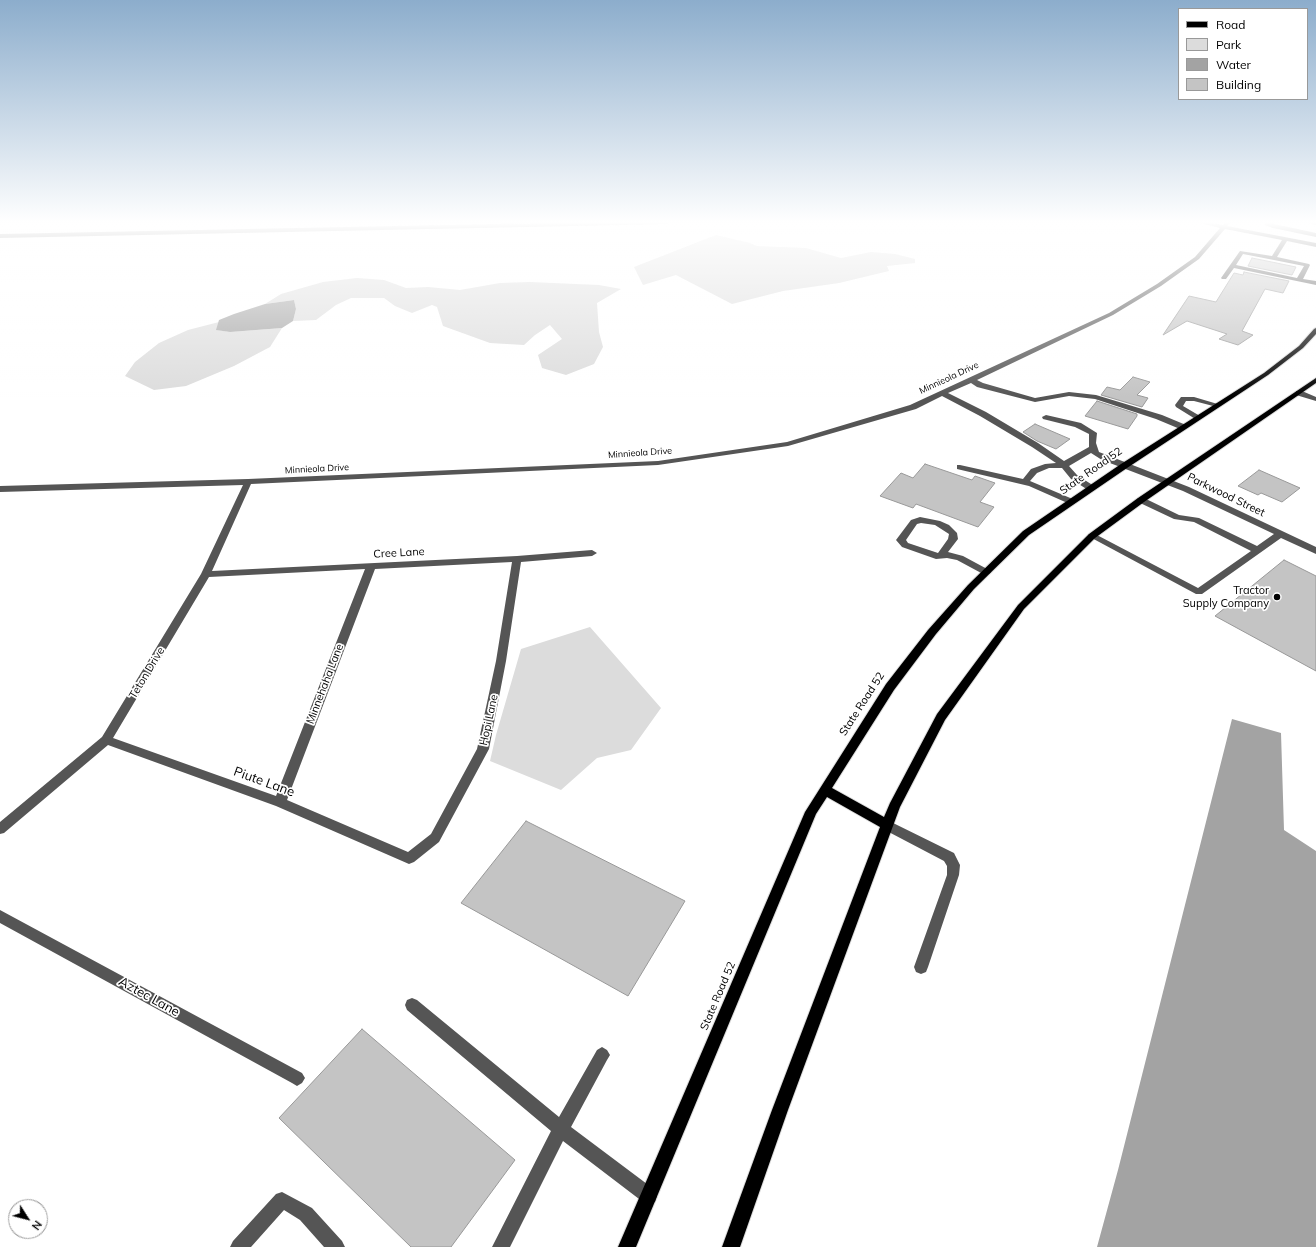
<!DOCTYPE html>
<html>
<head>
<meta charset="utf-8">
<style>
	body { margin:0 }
	#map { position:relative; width:1316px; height:1247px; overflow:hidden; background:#fff; font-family:Mulish,sans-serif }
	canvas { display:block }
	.legend { position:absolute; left:1178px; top:8px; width:130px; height:92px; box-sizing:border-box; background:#fff; border:1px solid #999; margin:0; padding:5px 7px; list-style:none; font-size:12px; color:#000 }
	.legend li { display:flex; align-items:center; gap:8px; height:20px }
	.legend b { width:20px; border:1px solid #999 }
	.north { position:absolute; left:8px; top:1199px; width:40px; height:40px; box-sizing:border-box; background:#fff; border:1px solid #999; border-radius:50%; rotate:126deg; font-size:11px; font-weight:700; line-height:16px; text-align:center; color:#000 }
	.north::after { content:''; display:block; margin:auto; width:14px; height:18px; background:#000; clip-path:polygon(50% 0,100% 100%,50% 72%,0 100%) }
</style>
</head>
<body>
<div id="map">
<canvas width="1316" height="1247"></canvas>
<ul class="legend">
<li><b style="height:5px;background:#000"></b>Road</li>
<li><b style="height:11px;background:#dcdcdc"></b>Park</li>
<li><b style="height:11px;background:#a3a3a3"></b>Water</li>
<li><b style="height:11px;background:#c4c4c4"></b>Building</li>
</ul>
<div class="north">N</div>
</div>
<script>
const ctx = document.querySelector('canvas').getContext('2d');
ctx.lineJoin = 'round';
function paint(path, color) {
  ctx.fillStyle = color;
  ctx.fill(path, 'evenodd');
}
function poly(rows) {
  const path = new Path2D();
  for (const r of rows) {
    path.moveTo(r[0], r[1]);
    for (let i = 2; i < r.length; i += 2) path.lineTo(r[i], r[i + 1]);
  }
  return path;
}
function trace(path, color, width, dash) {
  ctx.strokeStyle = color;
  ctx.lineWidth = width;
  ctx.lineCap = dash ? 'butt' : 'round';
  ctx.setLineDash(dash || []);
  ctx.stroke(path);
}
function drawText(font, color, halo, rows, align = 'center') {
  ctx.font = font + ' Mulish,sans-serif';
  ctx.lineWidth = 3.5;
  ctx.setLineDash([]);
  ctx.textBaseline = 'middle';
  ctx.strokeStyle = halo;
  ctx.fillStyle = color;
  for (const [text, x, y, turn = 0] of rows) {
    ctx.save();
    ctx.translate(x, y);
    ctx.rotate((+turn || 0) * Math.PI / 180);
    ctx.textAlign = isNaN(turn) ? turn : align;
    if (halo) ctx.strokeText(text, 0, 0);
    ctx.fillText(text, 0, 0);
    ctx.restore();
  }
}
paint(poly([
	[716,235,750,243,757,246,806,248,841,258,871,252,895,254,915,259,915,263,887,266,889,271,839,283,783,291,732,304,676,275,643,285,634,267],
	[357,278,384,280,406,288,428,287,460,290,500,283,530,282,599,285,621,289,597,303,599,332,603,347,594,364,566,375,542,368,538,355,562,339,550,325,535,335,524,345,490,343,443,326,437,307,432,305,412,313,395,306,384,298,351,298,336,305,316,320,293,321,296,309,294,300,265,304,281,294,323,282],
	[219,322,217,330,230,332,282,328,270,347,234,366,186,386,154,390,125,376,135,362,159,343,188,330],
	[590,627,661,708,631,750,597,758,561,790,490,761,496,735,521,649]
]), '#dcdcdc');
paint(poly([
	[294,300,296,309,293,321,282,328,230,332,216,330,219,320,234,314,265,304],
	[1232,719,1281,733,1284,830,1316,851,1316,1247,1097,1247,1118,1170]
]), '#a3a3a3');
const building = poly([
	[1252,258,1296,267,1292,275,1248,266,1252,258],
	[1244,272,1289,281,1283,293,1265,289,1242,331,1253,335,1238,345,1219,339,1227,334,1187,321,1163,335,1189,296,1216,302,1234,273,1243,275,1244,272],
	[1133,377,1150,382,1137,395,1148,398,1142,407,1101,395,1107,387,1120,390,1133,377],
	[1097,401,1137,414,1137,416,1128,429,1085,416,1097,401],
	[1035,424,1070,439,1056,449,1037,441,1023,432,1035,424],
	[925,464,972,480,975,476,995,483,980,502,994,507,978,527,916,504,913,508,880,496,901,473,913,478,925,464],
	[1259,470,1300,488,1282,502,1261,493,1258,495,1238,486,1259,470],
	[1284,560,1316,576,1316,671,1215,616,1284,560],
	[526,821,685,901,628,996,461,903,526,821],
	[362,1029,515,1160,451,1247,411,1247,279,1118,362,1029]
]);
paint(building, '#c4c4c4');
trace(building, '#999', 1);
const major = poly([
	[1316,328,1316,334,1303,348,1268,375,1127,468,1029,535,974,589,936,634,894,690,832,788,884,817,890,803,937,714,1018,605,1089,534,1138,498,1316,378,1316,383,1144,502,1095,538,1024,609,945,720,900,807,788,1110,740,1247,722,1247,772,1110,880,827,827,797,816,814,636,1247,618,1247,805,812,886,684,928,630,968,585,1023,531,1121,464,1264,373,1299,346,1314,329,1316,328]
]);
trace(major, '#dbdbdb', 2);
paint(poly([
	[594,222,671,222,668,224,0,238,0,234,594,222],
	[1196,222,1207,222,1223,225,1225,222,1231,222,1227,226,1316,243,1316,247,1287,241,1277,257,1309,264,1310,265,1303,279,1316,281,1316,285,1234,268,1226,279,1222,279,1221,278,1240,251,1272,256,1282,240,1225,229,1199,259,1161,286,1113,315,977,380,983,383,1035,398,1069,392,1096,395,1162,415,1186,425,1186,429,1180,429,1156,419,1095,399,1069,396,1035,402,977,387,971,383,948,393,986,412,1038,443,1064,461,1089,447,1089,434,1075,427,1043,419,1042,417,1046,415,1081,423,1097,433,1096,443,1099,452,1189,487,1316,547,1316,554,1281,538,1202,594,1196,594,1088,536,1089,534,1095,534,1198,588,1251,551,1194,522,1174,519,1138,502,1137,500,1138,498,1144,498,1179,515,1199,518,1257,546,1274,534,1183,491,1102,460,1091,453,1069,466,1077,475,1094,486,1095,488,1094,490,1088,490,1071,479,1062,468,1049,468,1037,473,1030,481,1075,500,1076,502,1072,505,1029,486,957,469,957,465,960,465,1023,479,1031,469,1045,464,1056,463,1032,447,980,416,942,396,916,409,788,446,658,465,251,484,212,571,517,556,592,550,597,553,592,556,521,562,506,661,489,749,439,842,414,862,409,864,276,806,108,745,4,833,0,834,0,822,102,737,201,574,243,485,0,492,0,486,248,479,658,461,787,442,910,405,1109,313,1157,284,1195,257,1220,228,1196,222],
	[1243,254,1274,260,1304,266,1297,278,1236,265,1243,254],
	[512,562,496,661,477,749,431,834,408,852,287,800,375,569,512,562],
	[365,569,276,796,113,738,209,577,365,569],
	[1265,222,1316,233,1316,237,1273,228,1265,225,1265,222],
	[1308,222,1316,222,1316,225,1309,223,1308,222],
	[1296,391,1302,391,1316,397,1316,401,1296,395,1296,391],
	[1181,397,1194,397,1221,405,1217,407,1194,401,1186,401,1183,406,1200,416,1200,420,1197,420,1176,407,1175,405,1181,397],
	[920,517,940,521,949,525,957,533,958,539,948,552,963,556,989,570,991,572,989,574,983,574,957,560,947,558,936,559,902,547,896,540,911,520,920,517],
	[921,523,935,525,949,534,948,539,938,553,908,543,906,540,917,524,921,523],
	[887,820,954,853,960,865,959,875,928,967,926,972,921,974,916,972,914,967,947,875,947,866,944,861,883,829,881,825,883,821,887,820],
	[0,910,302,1073,305,1078,302,1083,297,1086,292,1083,0,923,0,910],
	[412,998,417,1000,559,1117,597,1050,602,1047,607,1050,610,1055,607,1060,571,1127,655,1190,657,1196,655,1202,649,1204,643,1202,563,1141,510,1247,492,1247,551,1131,407,1010,405,1005,407,1000,412,998],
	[282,1192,312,1208,342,1241,345,1247,324,1247,300,1220,284,1210,251,1247,230,1247,233,1241,276,1194,282,1192]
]), '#555');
paint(major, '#000');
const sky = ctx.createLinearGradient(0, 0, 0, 397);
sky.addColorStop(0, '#8cadcc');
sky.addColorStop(0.56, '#fff');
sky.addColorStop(1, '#ffffff00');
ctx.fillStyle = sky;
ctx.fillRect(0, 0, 1316, 397);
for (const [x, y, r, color] of [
	[1277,597,4,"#000"]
]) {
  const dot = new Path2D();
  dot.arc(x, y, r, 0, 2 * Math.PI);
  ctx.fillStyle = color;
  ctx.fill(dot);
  trace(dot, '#fff', 1.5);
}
drawText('9px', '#000', '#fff', [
	["Minnieola Drive",949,378,-25],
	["Minnieola Drive",640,453,-4],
	["Minnieola Drive",317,469,-3]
]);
drawText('11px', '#000', '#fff', [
	["State Road 52",1091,471,-35],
	["Parkwood Street",1226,495,26],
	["Cree Lane",399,553,-3],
	["Teton Drive",147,673,-59],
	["Minnehaha Lane",325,684,-69],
	["State Road 52",862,704,-57],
	["Hopi Lane",489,720,-78],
	["State Road 52",718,996,-67]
]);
drawText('11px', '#000', '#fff', [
	["Tractor",1269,591],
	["Supply Company",1269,604]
], 'right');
drawText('13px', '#000', '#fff', [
	["Piute Lane",264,782,20],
	["Aztec Lane",149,997,29]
]);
</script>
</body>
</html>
